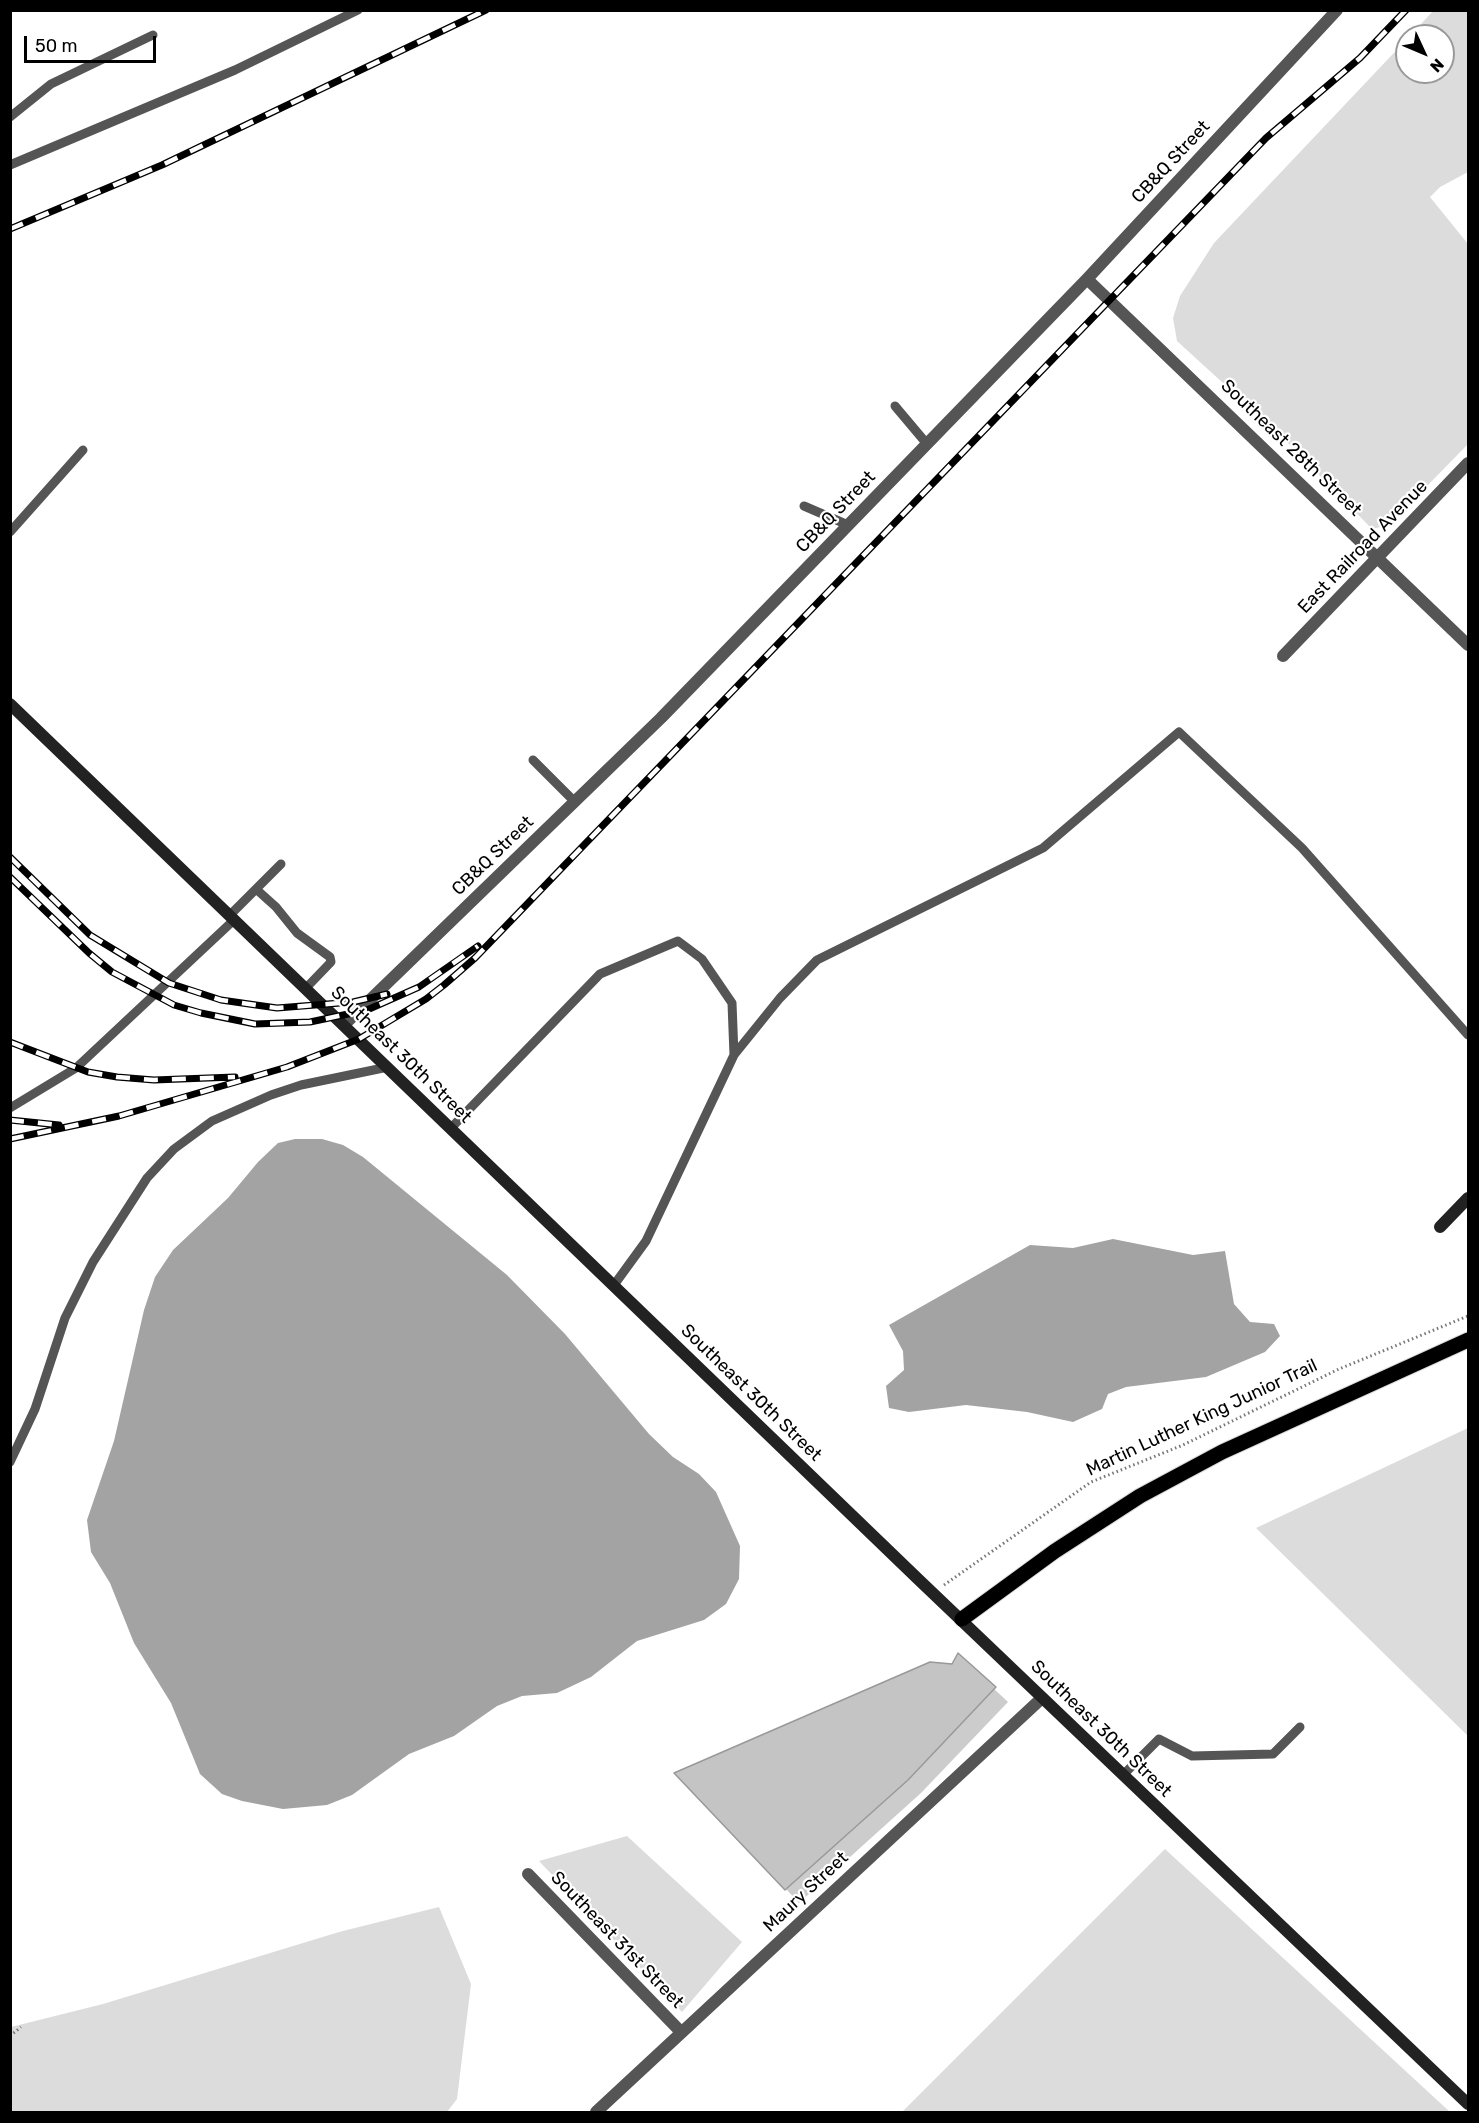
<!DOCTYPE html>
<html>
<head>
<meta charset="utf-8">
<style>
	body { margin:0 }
	#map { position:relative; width:1479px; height:2123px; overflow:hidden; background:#fff; font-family:Rubik,sans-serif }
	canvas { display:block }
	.frame { position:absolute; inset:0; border:12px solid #000; pointer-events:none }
	.north { position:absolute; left:1395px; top:24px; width:60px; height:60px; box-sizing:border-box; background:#fff; border:2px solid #999; border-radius:50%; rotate:134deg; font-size:16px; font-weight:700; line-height:24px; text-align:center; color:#000 }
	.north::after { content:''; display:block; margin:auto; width:21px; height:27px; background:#000; clip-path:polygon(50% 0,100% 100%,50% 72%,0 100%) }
	.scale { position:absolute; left:24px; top:36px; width:132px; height:27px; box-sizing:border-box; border:3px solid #000; border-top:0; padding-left:8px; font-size:18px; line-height:21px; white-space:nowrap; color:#000; -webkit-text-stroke:4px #fff; paint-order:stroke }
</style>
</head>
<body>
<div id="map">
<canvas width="1479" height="2123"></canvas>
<div class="frame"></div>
<div class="north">N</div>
<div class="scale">50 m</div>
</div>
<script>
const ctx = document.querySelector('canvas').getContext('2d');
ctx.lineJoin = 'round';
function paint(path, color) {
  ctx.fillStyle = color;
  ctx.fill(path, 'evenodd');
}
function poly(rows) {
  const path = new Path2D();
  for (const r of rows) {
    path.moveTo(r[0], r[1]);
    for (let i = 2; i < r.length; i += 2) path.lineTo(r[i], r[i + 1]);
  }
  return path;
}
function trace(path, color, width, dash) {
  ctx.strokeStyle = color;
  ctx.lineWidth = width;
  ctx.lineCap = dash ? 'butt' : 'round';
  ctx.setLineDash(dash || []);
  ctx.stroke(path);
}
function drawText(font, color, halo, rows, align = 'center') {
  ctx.font = font + ' Rubik,sans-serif';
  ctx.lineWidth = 4.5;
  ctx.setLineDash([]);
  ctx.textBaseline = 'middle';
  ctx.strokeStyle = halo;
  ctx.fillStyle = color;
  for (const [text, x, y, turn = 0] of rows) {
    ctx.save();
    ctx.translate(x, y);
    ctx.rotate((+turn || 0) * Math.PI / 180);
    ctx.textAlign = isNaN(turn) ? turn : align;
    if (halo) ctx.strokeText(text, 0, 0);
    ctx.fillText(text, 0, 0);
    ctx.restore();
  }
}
paint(poly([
	[1433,11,1468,11,1468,172,1440,187,1430,197,1468,244,1468,444,1389,525,1372,529,1282,437,1177,341,1173,318,1180,296,1214,243,1407,39,1407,72,1443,72,1443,36,1410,36],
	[1468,1428,1468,1736,1256,1528],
	[627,1836,742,1942,682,2012,539,1861],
	[1165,1849,1450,2112,902,2112],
	[439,1907,471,1984,457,2099,447,2112,11,2112,11,2027,103,2004,339,1932]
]), '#dcdcdc');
paint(poly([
	[295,1139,322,1139,343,1145,363,1157,507,1275,565,1334,649,1434,673,1457,699,1474,716,1492,740,1546,739,1579,726,1604,704,1620,637,1641,591,1677,557,1693,522,1696,497,1706,454,1736,409,1754,352,1795,327,1805,283,1809,242,1801,222,1794,200,1774,171,1703,134,1643,110,1583,91,1552,87,1520,114,1441,144,1310,155,1277,173,1250,228,1198,258,1162,278,1143],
	[1113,1239,1193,1255,1225,1251,1234,1304,1250,1322,1274,1324,1280,1336,1265,1352,1206,1377,1126,1387,1108,1394,1102,1409,1073,1422,1027,1412,966,1405,909,1412,889,1408,886,1386,904,1370,903,1351,889,1325,1030,1245,1073,1248]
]), '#a3a3a3');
paint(poly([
	[958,1655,1008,1702,921,1793,799,1903,786,1889]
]), '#0003');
const building = poly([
	[958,1653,996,1687,908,1780,785,1890,674,1773,930,1662,952,1664,958,1653]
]);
paint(building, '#c4c4c4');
trace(building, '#999', 1.5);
const primary = poly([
	[962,1619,1055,1551,1140,1496,1222,1452,1468,1340]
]);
trace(primary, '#dbdbdb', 17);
trace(poly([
	[944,1585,1091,1482,1183,1445,1339,1369,1468,1316],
	[10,2036,21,2027]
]), '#777', 3, [1.5, 3]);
trace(poly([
	[10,117,51,84,153,35],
	[10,165,235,70,358,10],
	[895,406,927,444],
	[804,506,848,525],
	[10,532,83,450],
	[533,760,575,802],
	[256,889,276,907,297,933,330,957,331,962,306,988],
	[230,915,281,864],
	[734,1055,780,998,817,960,1043,848,1179,732,1302,848,1468,1035],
	[10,1108,76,1068,235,919],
	[451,1128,600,974,678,941,702,959,732,1003,734,1055,646,1241,614,1285],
	[10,1462,35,1409,65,1318,93,1262,147,1178,174,1149,212,1121,271,1095,301,1085,388,1067],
	[1123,1775,1159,1739,1192,1756,1273,1754,1300,1727]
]), '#555', 9);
trace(poly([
	[1087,279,1468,645],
	[1283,656,1468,463],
	[344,1025,661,718,1087,279,1337,10],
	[528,1874,681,2032],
	[596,2112,1042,1698]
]), '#555', 12);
trace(poly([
	[10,704,918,1579,1468,2104],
	[1440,1227,1468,1198]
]), '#222', 12);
trace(primary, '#000', 15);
const rail = poly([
	[10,229,162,165,486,10],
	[10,857,90,935,169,983,221,1000,277,1008,353,1002,387,994],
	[10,877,89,953,112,972,174,1005,201,1013,255,1024,310,1022,367,1010,419,987,478,946],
	[10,1042,88,1072,117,1077,154,1080,235,1077],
	[10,1120,59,1125],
	[10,1139,119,1116,287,1067,359,1039,426,999,444,985,475,958,1266,138,1360,58,1406,10]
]);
trace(rail, '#000', 7);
trace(rail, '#fff', 4.5, [14]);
drawText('18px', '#000', '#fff', [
	["CB&Q Street",1171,162,-47],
	["Southeast 28th Street",1291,448,44],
	["CB&Q Street",836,512,-46],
	["East Railroad Avenue",1363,547,-46],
	["CB&Q Street",493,856,-44],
	["Southeast 30th Street",401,1055,44],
	["Southeast 30th Street",751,1393,44],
	["Martin Luther King Junior Trail",1202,1418,-25],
	["Southeast 30th Street",1101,1729,44],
	["Maury Street",806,1892,-43],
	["Southeast 31st Street",617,1940,46]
]);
</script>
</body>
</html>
